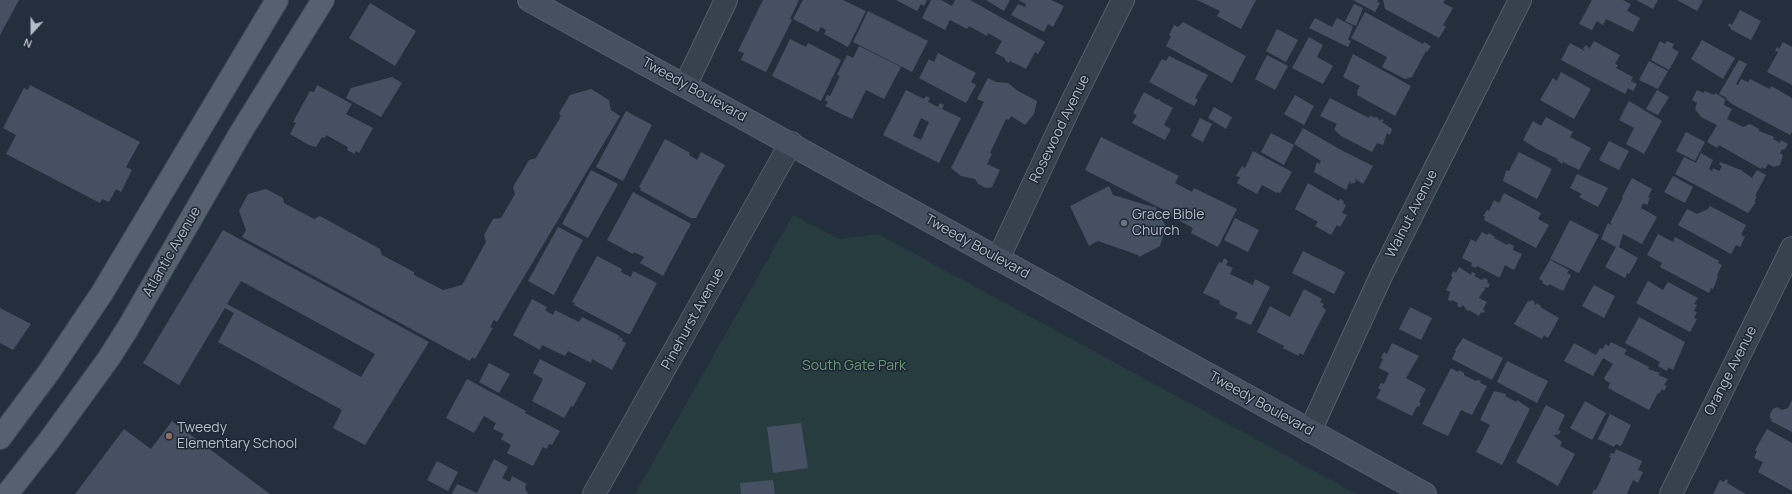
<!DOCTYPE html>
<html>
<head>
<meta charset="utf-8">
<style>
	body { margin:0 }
	#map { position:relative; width:1792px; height:494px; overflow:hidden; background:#242f3e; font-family:Manrope,sans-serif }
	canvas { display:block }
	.north { position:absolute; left:12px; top:12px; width:40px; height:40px; -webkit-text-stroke:3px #1d2633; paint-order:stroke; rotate:201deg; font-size:11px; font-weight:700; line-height:16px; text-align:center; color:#b4bcc9 }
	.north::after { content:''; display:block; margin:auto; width:14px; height:18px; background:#b4bcc9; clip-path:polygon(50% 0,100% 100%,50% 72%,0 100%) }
</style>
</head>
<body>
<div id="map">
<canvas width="1792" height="494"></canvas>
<div class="north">N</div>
</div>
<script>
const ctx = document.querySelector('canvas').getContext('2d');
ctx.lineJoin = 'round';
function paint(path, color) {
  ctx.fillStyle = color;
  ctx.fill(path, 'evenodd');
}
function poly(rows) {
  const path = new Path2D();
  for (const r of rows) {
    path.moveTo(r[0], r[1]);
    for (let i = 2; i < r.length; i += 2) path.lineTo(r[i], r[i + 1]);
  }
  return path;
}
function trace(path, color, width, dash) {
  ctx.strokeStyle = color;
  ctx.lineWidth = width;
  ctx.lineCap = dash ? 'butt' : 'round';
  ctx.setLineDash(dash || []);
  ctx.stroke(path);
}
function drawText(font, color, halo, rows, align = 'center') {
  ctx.font = font + ' Manrope,sans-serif';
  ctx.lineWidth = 3;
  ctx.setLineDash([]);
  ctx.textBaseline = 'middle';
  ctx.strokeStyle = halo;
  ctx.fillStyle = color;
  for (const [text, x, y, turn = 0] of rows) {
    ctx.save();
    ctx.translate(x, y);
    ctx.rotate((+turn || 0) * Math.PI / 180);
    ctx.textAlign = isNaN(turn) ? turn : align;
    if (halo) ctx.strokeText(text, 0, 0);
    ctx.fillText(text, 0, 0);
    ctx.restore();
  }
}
paint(poly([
	[793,215,839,239,878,234,1357,494,635,494]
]), '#263c3f');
paint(poly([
	[0,0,19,0,0,35],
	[763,0,799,0,790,19,792,20,766,72,741,60,744,53,738,51],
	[803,0,843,0,866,11,848,47,824,34,826,30,821,27,818,32,793,19],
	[896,0,927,0,924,6,921,4,917,11],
	[931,0,941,0,952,6,955,0,970,0,1045,42,1038,54,1035,52,1026,69,1010,61,1009,63,1005,60,1005,58,995,53,1002,41,988,33,987,36,969,26,967,29,950,20,945,30,922,18],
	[986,0,1010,0,1004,11],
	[1018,0,1051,0,1064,6,1053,27,1048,24,1044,32,1011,15,1018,4,1025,7,1026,4],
	[1197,0,1256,0,1241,29,1217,16,1220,11],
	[1353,0,1378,0,1377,2,1380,3,1375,12],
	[1383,0,1445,0,1443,3,1453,8,1443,25,1446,27,1439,38,1385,9],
	[1592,0,1623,0,1631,4,1627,11,1640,18,1633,32,1606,19,1603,25,1597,21,1592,30,1579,24],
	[1636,0,1658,0,1653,9],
	[1677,0,1703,0,1697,11],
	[370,3,416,31,395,66,349,38],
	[1354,4,1363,8,1356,26,1345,21],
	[1740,10,1761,21,1751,40,1730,29,1731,27,1728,26,1729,23,1732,25],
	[868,11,928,41,912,72,853,42],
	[1365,12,1423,44,1424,42,1431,46,1427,52,1426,51,1412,77,1405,79,1382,67,1387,57,1351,38],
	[1315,18,1332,27,1337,18,1353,26,1348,40,1351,41,1348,47,1309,28],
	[1183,22,1246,56,1232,83,1166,46,1171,36,1169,35,1174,25,1178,27],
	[1277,29,1298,40,1286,62,1266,51],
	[1309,37,1323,45,1317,57,1333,66,1323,84,1292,68],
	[790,39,806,47,808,43,841,60,821,101,772,76],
	[1702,40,1735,58,1723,79,1691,59],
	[1594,41,1620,55,1615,64,1618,65,1616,68,1633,77,1631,81,1637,84,1633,91,1628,88,1625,94,1561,60,1570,43,1585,51,1583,48,1587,45,1589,49],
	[1660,41,1665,44,1667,41,1674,44,1672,48,1679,52,1669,70,1651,60],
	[1783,42,1792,47,1792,85,1767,72,1778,52,1775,51,1777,47,1779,49],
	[859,46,901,67,884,99,866,90,852,119,825,106,828,102,825,100,827,95,830,96,840,76,837,75,847,55,853,58],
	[938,53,976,73,971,82,976,85,966,103,919,78,929,59,934,62],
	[1353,54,1411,86,1395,116,1357,95,1358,92,1357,91,1360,86,1343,77],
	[1267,55,1288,66,1275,90,1255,79],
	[1169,56,1208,75,1195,98,1198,100,1194,106,1149,82,1162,59,1166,61],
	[1739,60,1747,64,1736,84,1738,85,1741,79,1748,82,1750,79,1770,89,1771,86,1792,98,1792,132,1790,135,1732,104,1726,99,1727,98,1719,94],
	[1649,61,1668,71,1658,89,1639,80],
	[1561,72,1591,89,1574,119,1540,100,1553,78,1557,81],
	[392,77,402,83,381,117,346,98,351,88],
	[988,78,996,82,1008,83,1018,91,1037,101,1034,114,1025,125,1011,116,1009,120,1006,119,990,153,992,154,987,164,1000,170,992,187,986,188,978,184,975,179,961,176,951,168,984,102,977,99],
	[30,85,140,142,126,167,132,170,121,192,116,189,109,202,102,199,100,203,6,154,16,135,3,128,24,88,28,90],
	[317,85,352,104,346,114,373,128,359,153,356,151,355,154,347,150,348,147,326,135,325,138,322,137,316,147,309,145,290,134,296,123,293,122,310,91,314,92],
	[591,89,609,100,611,110,620,116,497,322,494,320,490,327,493,328,475,359,472,357,470,361,242,237,246,230,239,211,248,194,266,189,283,198,284,203,314,219,320,216,380,249,382,255,414,272,414,275,443,290,462,285,486,242,484,235,493,219,501,218,515,194,513,187,529,160,536,158,561,116,559,113,570,95],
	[906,90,924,99,926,96,930,98,928,102,938,107,940,103,944,105,942,109,961,118,939,163,883,135],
	[921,118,929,122,921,140,913,136],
	[1657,90,1669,97,1658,115,1646,109],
	[1697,90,1703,93,1705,91,1714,95,1715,93,1725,99,1724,105,1732,109,1727,119,1743,127,1750,124,1759,129,1759,131,1774,137,1773,139,1780,143,1781,140,1788,144,1784,150,1782,149,1780,153,1783,155,1780,165,1774,167,1768,164,1765,169,1762,167,1761,169,1719,145,1717,148,1707,142,1717,125,1701,117,1695,109,1697,103,1692,100],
	[1144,92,1158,100,1159,98,1160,101,1173,108,1164,125,1171,129,1165,140,1132,123,1137,115,1133,113],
	[1295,95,1314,106,1304,125,1284,114],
	[1330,98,1369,118,1370,115,1375,118,1376,116,1380,121,1381,119,1384,120,1382,122,1392,129,1390,135,1387,133,1383,145,1377,143,1372,152,1341,136,1334,129,1337,124,1320,116],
	[1629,101,1662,121,1644,154,1626,144,1634,128,1619,120],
	[1214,107,1232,117,1226,129,1208,118],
	[626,111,652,125,623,181,596,167],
	[1546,117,1573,132,1570,137,1591,148,1579,170,1563,162,1562,164,1557,160,1558,159,1537,149,1523,140,1533,121,1541,126],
	[1200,118,1212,124,1203,142,1191,136],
	[1303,128,1341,150,1373,166,1363,184,1355,179,1356,182,1351,184,1350,181,1346,190,1314,172,1317,162,1319,164,1321,161,1294,144],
	[1686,132,1705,142,1695,161,1676,151],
	[1271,133,1294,145,1284,165,1261,152],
	[1101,137,1179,176,1175,183,1192,192,1194,188,1237,209,1218,247,1191,233,1193,228,1167,214,1168,212,1085,170],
	[665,139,690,153,689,155,697,160,701,152,725,165,696,218,691,218,640,190,641,188,639,187],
	[1609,141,1629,151,1619,170,1599,160],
	[1253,151,1292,172,1280,193,1278,192,1277,193,1262,185,1257,194,1237,183,1240,177,1236,176,1242,166,1245,168],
	[1519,152,1552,169,1537,199,1503,181,1506,170,1509,171],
	[1701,153,1713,160,1709,169,1712,171,1713,168,1719,171,1722,166,1719,164,1720,162,1741,170,1752,178,1757,170,1766,175,1755,196,1757,197,1754,202,1756,202,1748,213,1675,174,1684,157,1696,163],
	[591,170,618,184,588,238,562,224],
	[1577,174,1608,188,1598,207,1579,197,1582,194,1570,188],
	[1673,176,1693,187,1685,203,1664,192],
	[1632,178,1652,189,1648,197,1650,198,1647,205,1643,203,1641,208,1657,217,1642,244,1623,234,1619,247,1638,258,1629,274,1627,273,1625,278,1605,267,1616,247,1601,239,1608,223,1611,225,1612,224,1610,223,1623,198,1622,197],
	[1308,183,1339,201,1340,199,1344,201,1343,203,1346,205,1342,213,1347,215,1340,227,1337,225,1331,235,1315,226,1318,222,1295,209],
	[1109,186,1113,195,1153,207,1155,206,1166,227,1160,246,1139,257,1138,255,1098,241,1089,246,1070,206],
	[633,192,691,224,663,276,640,263,644,257,634,252,633,254,607,240],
	[1504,193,1541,213,1538,219,1549,225,1536,248,1484,220,1485,216,1483,216,1487,210,1489,211,1494,200,1499,203],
	[1710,206,1746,225,1741,235,1745,237,1740,247,1736,245,1731,254,1678,225,1687,209,1697,214,1708,209],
	[1235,218,1259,230,1248,252,1224,240],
	[1570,220,1599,235,1579,273,1550,259],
	[558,227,583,240,554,295,528,281],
	[223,230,429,342,365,445,333,428,342,410,218,342,234,313,225,308,179,385,143,363],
	[241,281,375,354,361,377,227,304],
	[1482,232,1487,235,1489,233,1495,237,1494,238,1507,245,1508,243,1514,246,1513,250,1522,254,1514,270,1505,265,1500,277,1498,277,1477,266,1476,268,1471,266,1472,263,1462,258,1471,239,1476,242],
	[1658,234,1673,242,1675,237,1719,261,1718,263,1722,265,1717,275,1718,277,1713,289,1711,288,1709,293,1660,267,1662,263,1647,255],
	[1303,251,1345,272,1334,294,1292,273],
	[597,256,622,269,621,272,631,277,633,271,657,283,630,334,628,334,574,305,575,303,572,302],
	[1224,258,1228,261,1226,265,1233,268,1230,274,1253,285,1255,279,1270,287,1251,325,1235,318,1238,313,1219,304,1220,301,1203,293,1219,262,1222,263],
	[1550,260,1569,270,1567,273,1571,275,1563,291,1549,284,1548,286,1542,283,1543,281,1539,279],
	[1459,267,1471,275,1472,272,1476,274,1474,276,1482,280,1484,278,1488,280,1487,283,1490,284,1488,288,1485,287,1484,292,1483,291,1479,298,1487,302,1483,309,1485,311,1483,313,1481,312,1479,316,1469,310,1468,311,1465,309,1466,308,1462,305,1461,308,1457,306,1458,303,1452,300,1451,301,1448,300,1450,292,1446,290,1453,277,1451,276,1453,271,1456,273],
	[1648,281,1663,290,1668,282,1698,298,1694,304,1697,305,1694,311,1697,312,1694,318,1697,319,1690,332,1636,303],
	[1594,285,1615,296,1604,318,1582,306],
	[1304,289,1322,299,1320,302,1324,304,1322,307,1326,310,1303,355,1299,353,1299,356,1283,348,1284,346,1257,332,1270,306,1290,317],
	[532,299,547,307,545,310,553,315,555,310,579,322,582,317,620,336,618,339,619,340,620,337,623,339,622,341,626,343,612,370,592,359,591,363,568,351,565,356,542,345,540,350,513,335],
	[1531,300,1535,302,1534,304,1536,305,1537,303,1541,306,1540,307,1559,318,1548,338,1544,335,1542,339,1514,324,1528,301,1530,302],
	[1410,307,1432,318,1421,340,1399,329],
	[0,308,31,324,13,350,0,343],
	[1639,317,1685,342,1673,370,1668,367,1667,371,1658,366,1660,362,1625,343],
	[1463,338,1503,358,1492,380,1452,359,1456,351,1455,350],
	[1611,342,1627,350,1624,354,1649,367,1648,369,1660,373,1658,375,1668,379,1664,385,1667,386,1664,391,1662,389,1659,394,1658,393,1649,410,1608,388,1610,383,1605,380,1604,378,1613,364,1603,358,1593,376,1564,361,1574,343,1596,355,1600,348,1603,349,1605,344,1609,346],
	[1392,343,1419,356,1406,378,1426,389,1419,402,1421,403,1419,407,1417,406,1412,416,1376,398,1381,390,1378,388,1381,383,1384,384,1389,373,1379,368,1383,359,1381,358,1384,352,1387,354],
	[540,359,586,383,573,407,571,406,564,418,532,401,543,379,533,373],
	[1507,361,1548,381,1537,403,1497,382],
	[489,363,510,374,499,393,479,382],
	[1451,368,1458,372,1459,370,1464,373,1464,375,1476,381,1478,380,1481,381,1480,383,1487,386,1472,415,1461,410,1448,436,1422,424],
	[467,379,526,411,525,413,560,431,552,445,549,444,547,449,543,447,533,466,507,453,511,445,501,439,504,434,493,429,496,423,484,416,474,433,446,418],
	[1494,391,1506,394,1505,396,1516,402,1517,400,1530,409,1502,465,1476,452,1490,425,1480,420],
	[1792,400,1792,432,1771,421,1772,420,1770,418,1770,414,1773,409,1777,407,1782,410,1788,408],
	[1585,401,1606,413,1592,440,1570,428],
	[1546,405,1565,415,1558,430,1561,431,1558,435,1556,434,1554,436,1562,442,1560,446,1575,454,1558,486,1516,462],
	[1610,414,1631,425,1621,446,1616,444,1614,447,1598,439],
	[172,421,270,494,75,494,124,429,151,449],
	[801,423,808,468,773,473,767,427],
	[1767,429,1792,443,1792,491,1758,472,1763,462,1754,458,1757,451,1755,450],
	[1616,449,1642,461,1638,470,1643,472,1638,483,1633,480,1627,494,1592,494,1594,489,1596,490,1611,458,1609,457,1611,453,1614,454],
	[494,459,508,467,502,478,510,482,512,476,527,484,525,487,526,491,528,492,527,494,452,494,457,484,477,493],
	[437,461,458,472,448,491,427,480],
	[1726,479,1728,480,1727,483,1746,494,1713,494,1720,480,1724,482],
	[773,480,775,494,741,494,740,483]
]), '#455162');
const minor = poly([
	[685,86,726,0],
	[998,259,1070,106,1123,0],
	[1310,431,1381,276,1520,0],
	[594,494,791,143],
	[1671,494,1792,248]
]);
const secondary = poly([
	[529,0,1425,494]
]);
const primary = poly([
	[0,438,49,372,102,293,277,0],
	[7,494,48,442,109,358,128,328,241,132,323,0]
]);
trace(minor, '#565f6c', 24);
trace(secondary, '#565f6c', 24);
trace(primary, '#414a57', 24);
trace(minor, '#38414e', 22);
trace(secondary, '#465061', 22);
trace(primary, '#56606e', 22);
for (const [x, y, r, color] of [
	[1124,223,4,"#6b7280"],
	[169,436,4,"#8d6e63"]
]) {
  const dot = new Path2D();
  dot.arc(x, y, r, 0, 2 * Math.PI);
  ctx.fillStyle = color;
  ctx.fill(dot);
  trace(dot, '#1d2633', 1.5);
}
drawText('14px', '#b4bcc9', '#1d2633', [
	["Tweedy Boulevard",694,90,29],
	["Rosewood Avenue",1060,129,-64],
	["Walnut Avenue",1412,214,-63],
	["Tweedy Boulevard",977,247,29],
	["Atlantic Avenue",172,252,-60],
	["Pinehurst Avenue",693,319,-61],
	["Orange Avenue",1731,371,-63],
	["Tweedy Boulevard",1261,404,29]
]);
drawText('14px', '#b4bcc9', '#1d2633', [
	["Grace Bible",1132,215],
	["Church",1132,231],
	["Tweedy",177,428],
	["Elementary School",177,444]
], 'left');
drawText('14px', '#6b9a76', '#1d2633', [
	["South Gate Park",854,366]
]);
</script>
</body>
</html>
